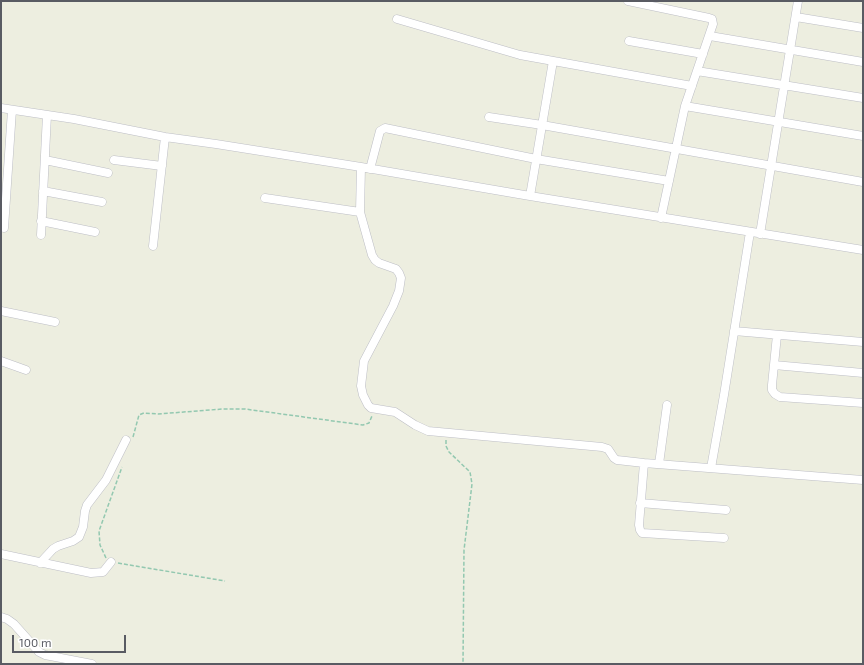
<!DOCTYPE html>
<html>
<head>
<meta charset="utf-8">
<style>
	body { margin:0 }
	#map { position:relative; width:864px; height:665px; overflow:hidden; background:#edeee0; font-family:"Exo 2",sans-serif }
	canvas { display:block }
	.frame { position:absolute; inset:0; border:2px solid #595b63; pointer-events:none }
	.scale { position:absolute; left:12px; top:635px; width:114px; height:18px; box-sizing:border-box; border:2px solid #595b63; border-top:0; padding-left:5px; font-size:12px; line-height:14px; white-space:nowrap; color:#595b63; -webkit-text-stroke:3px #fff; paint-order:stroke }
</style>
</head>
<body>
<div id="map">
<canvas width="864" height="665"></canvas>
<div class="frame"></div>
<div class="scale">100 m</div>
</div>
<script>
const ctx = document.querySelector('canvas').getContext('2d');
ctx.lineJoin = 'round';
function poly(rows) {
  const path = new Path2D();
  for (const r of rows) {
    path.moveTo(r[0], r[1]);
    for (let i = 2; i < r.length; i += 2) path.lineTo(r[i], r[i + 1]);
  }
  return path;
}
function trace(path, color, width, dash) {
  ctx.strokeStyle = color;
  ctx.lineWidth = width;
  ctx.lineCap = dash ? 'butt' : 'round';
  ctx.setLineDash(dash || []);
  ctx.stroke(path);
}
const minor = poly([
	[628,1,709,18,712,19,713,24,685,106,661,218],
	[796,17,863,28],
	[397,19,520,55,692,86],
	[710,36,863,62],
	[629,41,703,54],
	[697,71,863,98],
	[685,106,863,136],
	[1,108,74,119,165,137,216,144,361,167,530,196,863,250],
	[489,117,542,125,863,182],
	[45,160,108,173],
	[114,160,162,166],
	[361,167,360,212,372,255,375,260,379,263,396,269,399,273,401,278,399,291,393,306,364,361,361,386,363,395,368,405,371,408,395,412,415,425,428,431,602,447,608,449,614,458,617,460,644,463,863,480],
	[370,169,380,131,385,128,536,159,669,181],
	[43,191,102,202],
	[530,196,553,61],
	[265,198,360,212],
	[41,221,95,232],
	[4,228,12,110],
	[760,234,798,1],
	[41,235,47,115],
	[153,246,165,137],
	[1,311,55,322],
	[734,331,863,342],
	[777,335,772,385,772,390,775,394,780,397,863,403],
	[1,361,26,370],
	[774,365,863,373],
	[644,463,639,525,640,530,642,533,724,538],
	[659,464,667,405],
	[711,468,724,395,750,232],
	[640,503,726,510],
	[1,554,91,573,103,572,111,562],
	[40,563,53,549,58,546,73,541,79,537,83,527,85,511,87,505,106,480,126,440],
	[1,617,7,619,14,624,39,652,45,655,92,664]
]);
trace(minor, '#bdbec5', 9);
trace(poly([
	[133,437,139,415,144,413,158,414,223,409,245,409,363,425,369,423,372,416],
	[446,440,446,446,449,452,470,472,472,484,464,550,463,664],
	[106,558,100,545,99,531,122,467],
	[118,563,225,581]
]), '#93c8b0', 1.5, [4, 2]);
trace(minor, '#fff', 8);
</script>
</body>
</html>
